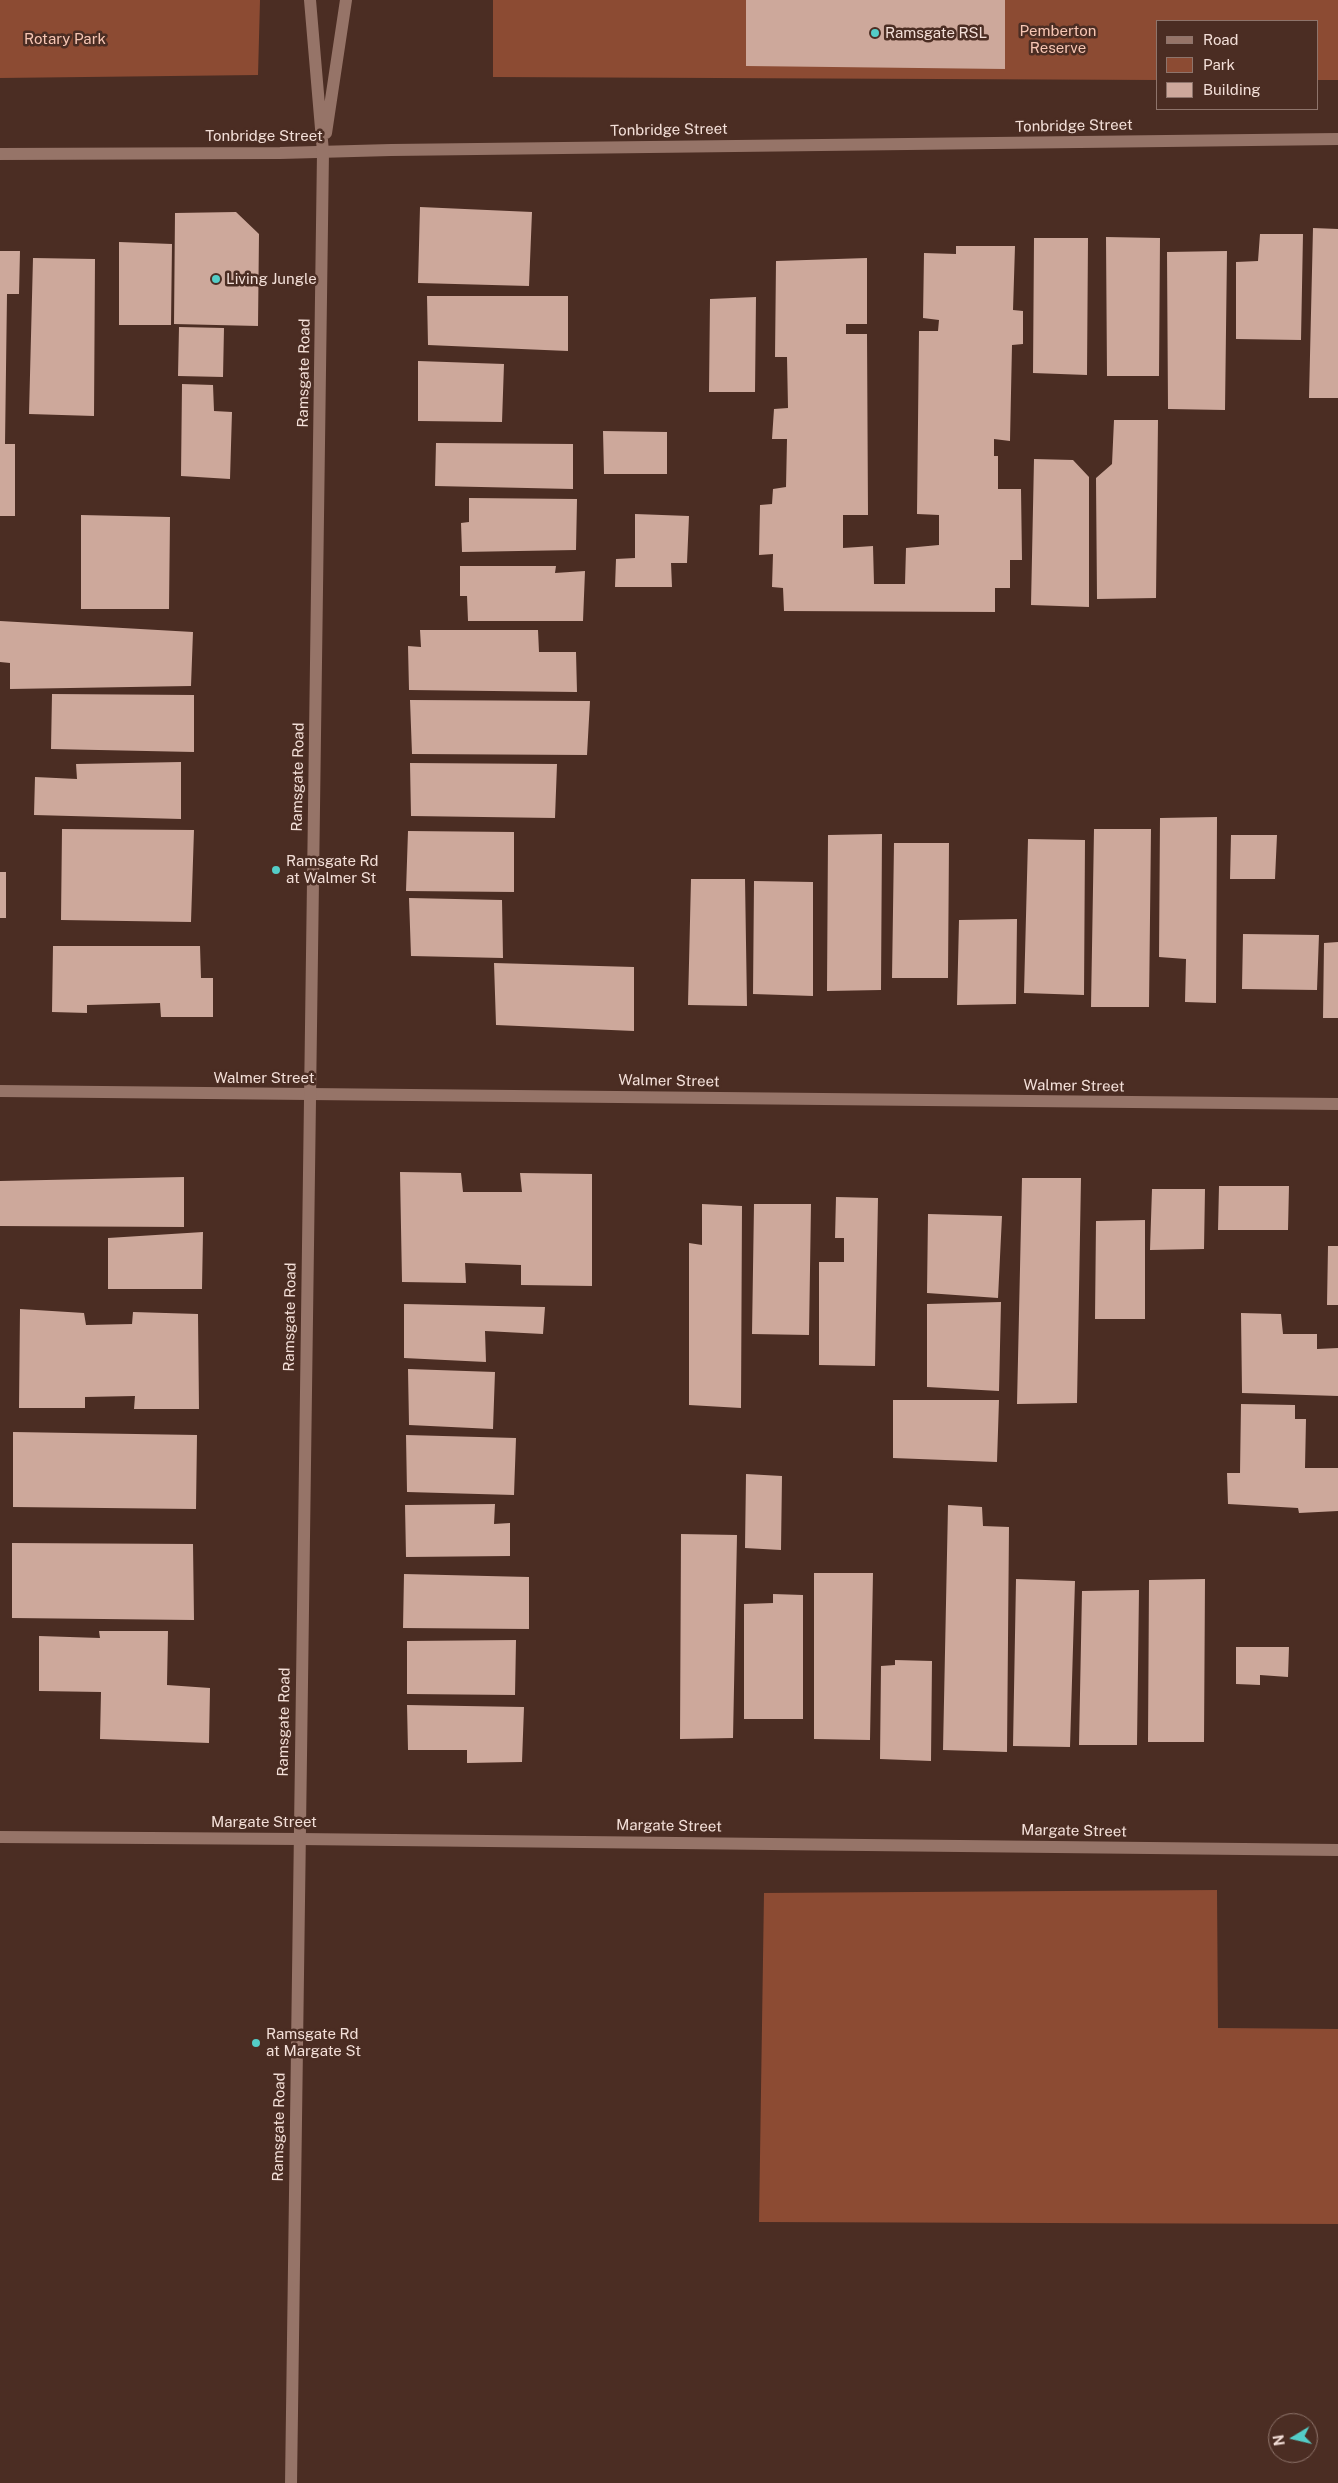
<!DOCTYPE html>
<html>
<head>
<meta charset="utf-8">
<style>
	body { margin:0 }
	#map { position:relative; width:1338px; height:2483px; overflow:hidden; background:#4b2d23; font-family:"Public Sans",sans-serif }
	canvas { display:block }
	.legend { position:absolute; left:1156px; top:20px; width:162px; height:90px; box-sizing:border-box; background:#4b2d23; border:1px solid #8e746b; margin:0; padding:6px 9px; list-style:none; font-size:15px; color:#f3dfd8 }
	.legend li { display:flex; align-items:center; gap:10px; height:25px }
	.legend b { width:25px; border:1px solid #8e746b }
	.north { position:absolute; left:1268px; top:2413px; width:50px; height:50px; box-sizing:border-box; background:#4b2d23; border:1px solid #8e746b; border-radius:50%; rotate:261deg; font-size:14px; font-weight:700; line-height:20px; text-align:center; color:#f3dfd8 }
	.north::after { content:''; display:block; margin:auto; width:18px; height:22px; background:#54cdc7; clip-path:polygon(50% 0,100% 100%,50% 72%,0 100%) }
</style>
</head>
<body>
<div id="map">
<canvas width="1338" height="2483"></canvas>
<ul class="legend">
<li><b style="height:6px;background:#967468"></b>Road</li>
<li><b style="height:14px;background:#8c4b33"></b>Park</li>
<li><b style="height:14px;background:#cda89b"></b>Building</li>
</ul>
<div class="north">N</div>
</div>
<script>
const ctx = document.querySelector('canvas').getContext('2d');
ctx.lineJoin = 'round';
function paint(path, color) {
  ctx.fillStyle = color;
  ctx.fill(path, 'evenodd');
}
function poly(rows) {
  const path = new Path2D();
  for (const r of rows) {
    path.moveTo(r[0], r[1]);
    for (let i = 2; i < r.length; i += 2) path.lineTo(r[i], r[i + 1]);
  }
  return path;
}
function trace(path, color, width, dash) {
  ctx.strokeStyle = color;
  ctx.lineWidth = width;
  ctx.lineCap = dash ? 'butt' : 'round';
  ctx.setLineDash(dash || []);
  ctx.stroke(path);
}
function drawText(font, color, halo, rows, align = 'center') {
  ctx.font = font + ' "Public Sans",sans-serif';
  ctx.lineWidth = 5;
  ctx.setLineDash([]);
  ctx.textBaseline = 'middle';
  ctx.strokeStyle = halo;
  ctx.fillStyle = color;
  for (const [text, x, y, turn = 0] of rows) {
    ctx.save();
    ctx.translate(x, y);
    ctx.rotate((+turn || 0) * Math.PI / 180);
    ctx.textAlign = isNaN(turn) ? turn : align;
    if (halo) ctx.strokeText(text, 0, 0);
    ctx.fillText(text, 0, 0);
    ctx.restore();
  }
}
paint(poly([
	[0,0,260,0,258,75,0,78],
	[493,0,1338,0,1338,80,1317,80,1317,21,1157,21,1157,80,493,77],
	[1217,1890,1218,2028,1338,2029,1338,2224,759,2222,764,1893]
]), '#8c4b33');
paint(poly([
	[746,0,1005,0,1005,69,746,66],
	[420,207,532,212,529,286,418,283],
	[236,212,259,234,258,326,174,324,175,213],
	[1313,228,1338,229,1338,398,1309,398],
	[1260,234,1303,234,1301,340,1236,339,1236,262,1258,261],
	[1106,237,1160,238,1159,376,1107,376],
	[1034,238,1088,238,1087,375,1033,373],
	[119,242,172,244,171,325,119,325],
	[956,246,1015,246,1013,310,1023,311,1023,344,1012,345,1010,441,994,439,994,456,998,456,998,489,1021,489,1022,560,1010,560,1010,588,995,588,995,612,784,611,783,588,772,587,773,554,759,555,760,505,772,504,773,489,786,487,787,439,772,439,774,409,788,408,787,357,775,357,776,261,867,258,867,324,846,324,846,334,867,334,868,515,843,515,843,548,873,546,874,584,905,584,906,548,939,545,939,515,917,514,919,331,938,331,939,320,923,318,924,253,956,254],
	[0,251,20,251,19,294,7,294,5,444,15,444,15,516,0,516],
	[1227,251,1225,410,1168,409,1167,252],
	[33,258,95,259,94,416,29,414],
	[427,296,568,296,568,351,428,345],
	[756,297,755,392,709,392,710,299],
	[179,327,224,328,223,377,178,376],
	[418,361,504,364,502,422,418,421],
	[182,384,213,385,214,411,232,412,230,479,181,476],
	[1114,420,1158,420,1156,598,1097,599,1096,478,1112,464],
	[603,431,667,432,667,474,604,474],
	[436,443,573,444,573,489,435,486],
	[1034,459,1073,460,1089,477,1089,607,1031,605],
	[469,498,577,499,576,550,462,552,461,523,469,522],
	[635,514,689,516,687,563,671,563,672,587,615,587,616,559,635,558],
	[81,515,170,517,169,609,81,609],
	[460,566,556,566,555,573,585,571,583,621,468,621,467,596,460,596],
	[0,621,193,632,191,686,10,689,10,663,0,662],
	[420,630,538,630,539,652,576,652,577,692,409,690,408,646,421,647],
	[52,694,194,695,194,752,51,749],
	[410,700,590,701,587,755,412,754],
	[181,762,181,819,34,815,35,777,77,779,76,764],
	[410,763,557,764,555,818,411,816],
	[1217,817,1216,1003,1185,1002,1186,959,1159,957,1160,818],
	[62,829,194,830,191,922,61,920],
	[1094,829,1151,829,1149,1007,1091,1007],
	[408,831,514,832,514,892,406,891],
	[882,834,881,990,827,991,828,835],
	[1231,835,1277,835,1275,879,1230,879],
	[1028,839,1085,840,1084,995,1024,993],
	[894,843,949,843,948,978,892,978],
	[0,872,6,872,6,918,0,918],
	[691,879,745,879,747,1006,688,1005],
	[754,881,813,882,813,996,753,994],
	[409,898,502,900,503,958,411,956],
	[1017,919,1016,1004,957,1005,959,920],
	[1243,934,1319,935,1317,990,1242,989],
	[1338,942,1338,1018,1323,1018,1324,943],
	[53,946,200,946,201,978,213,978,213,1017,161,1017,160,1003,87,1005,87,1013,52,1012],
	[494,963,634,967,634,1031,496,1025],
	[400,1172,461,1173,463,1192,522,1192,520,1173,592,1174,592,1286,521,1285,521,1265,465,1263,466,1283,402,1282],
	[184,1177,184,1227,0,1226,0,1181],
	[1022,1178,1081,1178,1077,1403,1017,1404],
	[1219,1186,1289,1186,1288,1230,1218,1230],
	[1152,1189,1205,1189,1204,1249,1150,1250],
	[836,1197,878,1198,875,1366,819,1365,819,1262,844,1262,844,1238,835,1238],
	[702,1204,742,1206,741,1408,689,1405,689,1243,702,1245],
	[754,1204,811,1204,809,1335,752,1334],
	[928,1214,1002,1216,998,1298,927,1293],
	[1145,1220,1145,1319,1095,1319,1096,1221],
	[203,1232,202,1289,108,1289,108,1238],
	[1328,1246,1338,1246,1338,1305,1327,1305],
	[1001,1302,999,1391,927,1387,927,1304],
	[404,1304,545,1307,543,1334,485,1331,486,1362,404,1358],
	[20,1309,84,1313,86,1325,132,1324,133,1312,198,1314,199,1409,134,1409,135,1396,85,1397,85,1408,19,1408],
	[1241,1313,1281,1314,1283,1334,1317,1334,1317,1349,1338,1348,1338,1396,1242,1393],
	[408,1369,495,1372,493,1429,409,1425],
	[893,1400,999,1400,997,1462,893,1458],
	[1241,1404,1295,1405,1295,1419,1306,1419,1305,1468,1338,1468,1338,1511,1299,1513,1298,1508,1228,1504,1227,1473,1240,1473],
	[13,1432,197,1435,196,1509,13,1507],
	[406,1435,516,1438,514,1495,407,1492],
	[746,1474,782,1476,781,1550,745,1548],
	[495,1504,494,1524,510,1523,510,1556,406,1557,405,1505],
	[948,1505,982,1507,983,1526,1009,1527,1007,1752,943,1750],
	[681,1534,737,1535,733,1738,680,1739],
	[12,1543,193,1544,194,1620,12,1618],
	[814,1573,873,1573,870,1740,814,1739],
	[404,1574,529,1577,529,1629,403,1628],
	[1016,1579,1075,1581,1070,1747,1013,1746],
	[1205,1579,1204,1742,1148,1742,1149,1580],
	[1139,1590,1137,1745,1079,1745,1082,1591],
	[773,1594,803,1595,803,1719,744,1719,744,1604,773,1603],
	[99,1631,168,1631,167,1685,210,1688,209,1743,100,1739,101,1692,39,1691,39,1636,100,1638],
	[516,1640,515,1695,407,1694,407,1641],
	[1236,1647,1289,1647,1288,1677,1260,1675,1260,1685,1236,1684],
	[895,1660,932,1661,931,1761,880,1759,881,1666,895,1665],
	[407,1705,524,1707,522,1762,467,1763,467,1750,408,1750]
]), '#cda89b');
trace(poly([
	[0,154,280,153,391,150,1338,139],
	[0,1091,1338,1104],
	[299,1839,1338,1850]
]), '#967468', 12);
trace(poly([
	[326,133,346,0],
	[0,1837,299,1839],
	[291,2483,323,152,310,0]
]), '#967468', 12);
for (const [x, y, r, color] of [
	[875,33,5,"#54cdc7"],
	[216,279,5,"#54cdc7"],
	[276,870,5,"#54cdc7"],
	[256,2043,5,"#54cdc7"]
]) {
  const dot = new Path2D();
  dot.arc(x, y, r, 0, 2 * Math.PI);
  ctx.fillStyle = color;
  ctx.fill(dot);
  trace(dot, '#4b2d23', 2);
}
drawText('15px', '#f7c6b4', '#4b2d23', [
	["Pemberton",1058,31],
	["Reserve",1058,48],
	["Rotary Park",65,39]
]);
drawText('15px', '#f3dfd8', '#4b2d23', [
	["Ramsgate RSL",885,33],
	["Living Jungle",226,279],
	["Ramsgate Rd",286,861],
	["at Walmer St",286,878],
	["Ramsgate Rd",266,2034],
	["at Margate St",266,2051]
], 'left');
drawText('15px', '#f3dfd8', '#4b2d23', [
	["Tonbridge Street",1074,126,-1],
	["Tonbridge Street",669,130,-1],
	["Tonbridge Street",264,136],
	["Ramsgate Road",304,373,-89],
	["Ramsgate Road",298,777,-89],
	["Walmer Street",264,1078],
	["Walmer Street",669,1081,1],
	["Walmer Street",1074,1086,1],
	["Ramsgate Road",290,1317,-89],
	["Ramsgate Road",284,1722,-89],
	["Margate Street",264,1822],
	["Margate Street",669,1826,1],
	["Margate Street",1074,1831,1],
	["Ramsgate Road",279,2127,-89]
]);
</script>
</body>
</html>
